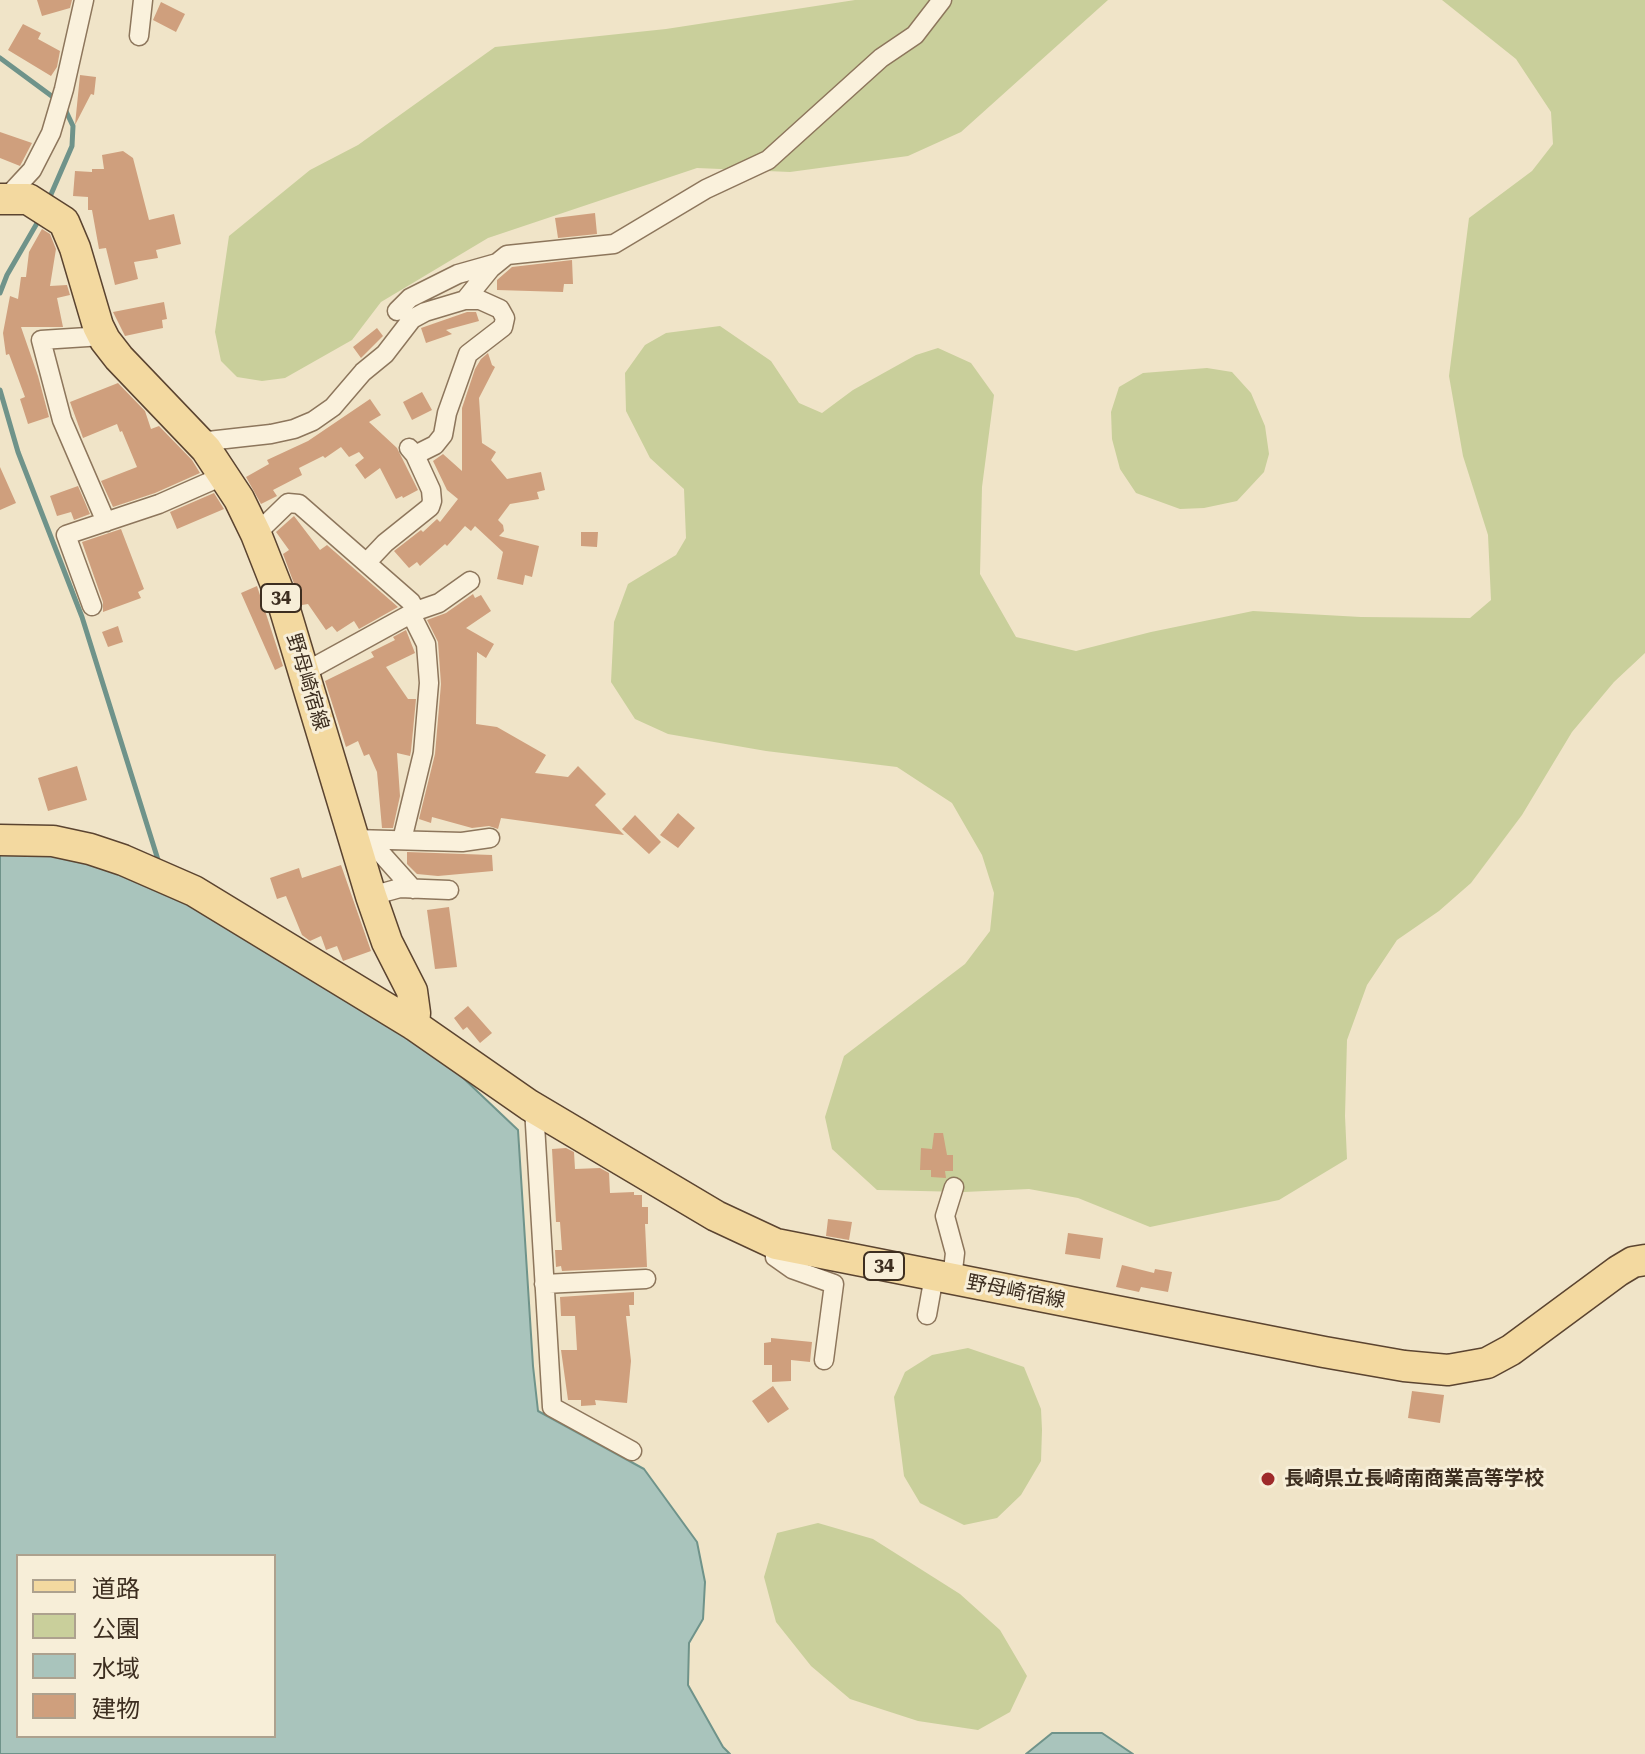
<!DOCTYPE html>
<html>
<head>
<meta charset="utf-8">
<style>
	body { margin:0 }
	#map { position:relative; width:1645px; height:1754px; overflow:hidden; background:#f0e4c8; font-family:"Roboto Serif","Noto Sans JP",serif }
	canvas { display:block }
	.legend { position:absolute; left:16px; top:1554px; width:260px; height:184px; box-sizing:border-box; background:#f7eed8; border:2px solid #ada18e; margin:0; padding:10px 14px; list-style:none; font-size:24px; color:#3d2e20 }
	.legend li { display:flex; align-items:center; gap:16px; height:40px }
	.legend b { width:40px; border:2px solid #ada18e }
</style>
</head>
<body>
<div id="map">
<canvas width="1645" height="1754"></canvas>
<ul class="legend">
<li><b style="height:10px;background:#f3d9a0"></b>道路</li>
<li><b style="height:22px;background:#c9cf9b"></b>公園</li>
<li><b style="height:22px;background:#a9c4bc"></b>水域</li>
<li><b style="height:22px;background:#cf9f7d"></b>建物</li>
</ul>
</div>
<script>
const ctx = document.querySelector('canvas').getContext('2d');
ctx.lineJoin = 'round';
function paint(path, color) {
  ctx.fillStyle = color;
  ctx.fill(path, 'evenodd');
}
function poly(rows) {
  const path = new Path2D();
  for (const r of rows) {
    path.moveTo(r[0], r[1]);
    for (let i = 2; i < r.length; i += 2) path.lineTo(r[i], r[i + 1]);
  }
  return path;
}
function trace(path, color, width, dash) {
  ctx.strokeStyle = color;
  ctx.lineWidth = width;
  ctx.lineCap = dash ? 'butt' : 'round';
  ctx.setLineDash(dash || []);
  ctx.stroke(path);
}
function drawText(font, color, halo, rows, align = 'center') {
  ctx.font = font + ' "Roboto Serif","Noto Sans JP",serif';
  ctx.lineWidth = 6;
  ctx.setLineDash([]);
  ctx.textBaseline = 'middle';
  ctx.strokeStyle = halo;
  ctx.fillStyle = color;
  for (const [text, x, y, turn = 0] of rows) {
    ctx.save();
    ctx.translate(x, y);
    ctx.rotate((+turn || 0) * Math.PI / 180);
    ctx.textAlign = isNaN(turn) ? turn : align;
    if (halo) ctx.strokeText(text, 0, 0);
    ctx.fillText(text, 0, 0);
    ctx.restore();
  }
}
paint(poly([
	[855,0,1108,0,961,132,908,156,790,172,697,168,488,238,381,302,352,340,285,378,262,381,237,377,221,361,215,332,229,236,310,170,358,145,495,47,666,29],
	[1442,0,1645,0,1645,653,1614,682,1572,732,1522,815,1471,883,1439,911,1397,940,1367,985,1347,1040,1345,1116,1347,1159,1279,1200,1150,1227,1078,1198,1029,1189,964,1192,877,1190,832,1149,825,1117,844,1056,965,964,990,931,994,893,982,855,952,803,897,767,766,751,668,734,635,719,611,682,614,622,628,584,676,555,686,538,684,489,650,458,626,411,625,373,645,345,666,333,720,326,771,361,799,403,822,413,853,390,916,355,938,348,971,363,994,395,982,487,980,574,1016,637,1076,651,1151,632,1253,611,1361,617,1470,618,1491,600,1488,535,1463,456,1449,376,1469,218,1532,171,1553,144,1551,112,1516,59],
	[1207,368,1232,372,1251,393,1265,426,1269,454,1264,472,1237,501,1204,508,1180,509,1136,493,1120,469,1112,439,1111,412,1119,387,1143,373],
	[968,1348,1024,1367,1041,1409,1042,1430,1041,1461,1021,1495,997,1518,964,1525,920,1503,904,1476,894,1397,905,1372,932,1355],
	[818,1523,873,1539,960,1594,1000,1630,1027,1676,1010,1712,978,1730,918,1721,850,1699,811,1666,776,1622,764,1577,777,1533]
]), '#c9cf9b');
const water = poly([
	[0,848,71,856,174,894,440,1056,518,1130,533,1366,538,1411,644,1469,697,1542,705,1582,703,1619,689,1643,688,1685,723,1747,730,1754,0,1754,0,848],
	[18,1556,274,1556,274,1736,18,1736,18,1556],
	[1052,1733,1102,1733,1133,1754,1026,1754,1052,1733]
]);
paint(water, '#a9c4bc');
trace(water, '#6f938a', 2);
trace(poly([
	[0,58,57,100],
	[49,199,72,146,73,126,64,107],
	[0,293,7,275,40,218],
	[0,390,18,452,82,617,159,863]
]), '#6f938a', 5);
paint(poly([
	[37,0,72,0,70,8,42,16],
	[161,2,185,14,176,32,153,20],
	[23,24,41,33,38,39,60,51,57,67,51,76,8,50],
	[80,75,96,77,94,95,91,94,75,125],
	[0,132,32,143,20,166,0,158],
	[123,151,133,158,149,220,174,214,181,244,156,250,158,258,134,262,138,279,115,285,106,248,99,249,92,210,88,210,88,197,73,196,75,171,92,172,92,169,104,169,102,155],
	[595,213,597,234,558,238,555,218],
	[42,229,50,234,56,249,50,286,67,285,70,295,57,298,63,327,21,327,38,376,49,417,28,424,20,399,25,397,9,354,6,355,3,333,10,296,18,299,21,277,26,277,29,252],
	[572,260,573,284,564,284,563,292,497,290,497,280,512,267],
	[164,302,167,319,162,320,163,328,153,330,125,336,113,312],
	[467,312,476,312,479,321,446,330,452,334,426,343,421,328],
	[377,328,383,336,361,358,353,347],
	[488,353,492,365,495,367,479,398,482,443,496,452,491,460,507,479,541,472,545,490,537,492,539,499,510,504,498,520,503,525,504,531,499,536,539,546,532,577,525,575,523,585,497,579,503,552,475,526,471,531,465,526,447,546,445,544,420,566,417,562,409,568,394,551,421,530,423,532,437,519,440,522,458,499,447,490,433,461,443,454,462,471,462,408,475,369,481,359],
	[118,383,145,411,151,429,159,426,192,460,200,473,155,493,113,507,101,481,137,467,122,431,120,432,117,424,83,438,70,402],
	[422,392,432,410,412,420,403,402],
	[370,399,381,415,369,422,397,448,418,490,403,498,402,496,396,499,380,468,365,479,355,465,364,458,359,452,349,457,341,447,325,458,323,456,299,468,302,475,273,490,277,496,261,504,246,477,269,464,267,460,308,441],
	[0,467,16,503,0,510],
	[78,486,90,514,74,520,71,512,57,516,50,496],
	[214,493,224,509,177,529,170,512],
	[294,516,320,550,327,545,398,607,359,629,354,621,337,632,332,626,326,630,308,604,302,605,283,554,289,550,276,532],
	[121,529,144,589,138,592,141,598,103,612,103,602,82,542],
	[581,532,598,532,597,547,581,546],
	[257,586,283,666,275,670,241,593],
	[473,594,475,598,481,595,491,611,466,628,494,644,486,658,477,652,476,724,497,727,546,755,535,773,568,777,578,766,606,794,595,805,624,835,501,818,498,829,489,826,472,828,432,817,431,823,419,819,435,754,441,684,438,642,427,620,446,613],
	[118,626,123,642,108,647,102,632],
	[406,630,415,653,386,667,408,699,416,699,411,751,410,756,397,753,400,796,393,828,382,828,377,772,369,754,364,756,358,741,346,747,325,681,374,657,371,652,395,640,393,637],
	[77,766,87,800,48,811,38,778],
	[678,813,695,828,678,848,660,835],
	[635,815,661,842,649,854,622,829],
	[407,852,492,855,493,871,438,876,417,874,407,864],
	[341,865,371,951,343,961,337,946,326,950,321,936,310,941,302,935,286,896,277,899,270,878,299,868,302,878],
	[449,907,457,967,435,969,427,910],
	[468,1006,492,1033,480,1043,467,1027,463,1030,454,1018],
	[934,1133,943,1133,947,1155,953,1155,953,1171,945,1171,946,1178,931,1177,931,1170,920,1170,921,1148,932,1149],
	[566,1148,574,1152,575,1169,600,1168,609,1173,610,1193,634,1192,634,1195,642,1195,642,1207,648,1207,648,1224,645,1224,647,1267,562,1271,561,1266,556,1267,555,1250,562,1250,560,1222,556,1222,552,1149],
	[828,1219,852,1222,849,1240,826,1236],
	[1068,1233,1103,1238,1100,1259,1065,1254],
	[1122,1265,1154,1273,1155,1269,1172,1272,1168,1292,1141,1287,1139,1292,1116,1287],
	[634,1292,634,1305,629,1305,630,1316,626,1316,631,1361,627,1403,595,1400,596,1405,581,1406,581,1400,568,1400,561,1350,577,1350,575,1316,561,1316,560,1297],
	[771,1338,812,1342,810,1362,791,1360,791,1381,772,1382,772,1365,764,1365,764,1343,771,1342],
	[773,1386,789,1409,768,1423,752,1401],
	[1412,1391,1444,1395,1440,1423,1408,1418]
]), '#cf9f7d');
const street = poly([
	[139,36,143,0],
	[6,198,32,170,51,133,64,89,84,0],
	[465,300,491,268,507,255,614,244,706,189,768,160,881,58,915,35,942,0],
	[397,311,410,298,458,274,497,263],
	[103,336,41,340,62,420,106,522],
	[199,442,271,434,294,429,313,421,333,407,363,372,385,354,412,319,425,312,465,300,480,300,500,309,505,318,503,327,468,354,447,413,443,435,435,445,415,455],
	[256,534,288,503,299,504,411,602,416,611,305,672],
	[367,562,385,543,430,507,432,501,431,490,415,455,409,448],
	[92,606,66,535,159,504,225,475],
	[416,611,439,603,470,581],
	[354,839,462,842,490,838],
	[402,840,423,753,429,683,426,644,411,614],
	[358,854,379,851,413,889],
	[371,896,400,888,449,890],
	[534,1108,552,1407,632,1451],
	[776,1244,775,1257,792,1269,834,1284,824,1360],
	[952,1279,955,1253,945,1216,954,1187],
	[544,1284,646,1279],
	[927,1315,934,1276]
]);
const primary = poly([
	[0,199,28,199,64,222,75,248,98,326,105,340,119,358,206,449,239,499,256,534,282,600,371,896,387,942,412,991,415,1013,414,1025],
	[0,840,53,841,90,849,123,860,194,891,414,1025,529,1105,716,1216,776,1244,1324,1352,1404,1366,1448,1370,1487,1363,1511,1350,1618,1271,1633,1262,1645,1260]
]);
trace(street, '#8d765c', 21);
trace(primary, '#5b4430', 33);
trace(street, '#faf1dc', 18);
trace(primary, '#f3d9a0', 30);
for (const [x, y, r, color] of [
	[1268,1479,8,"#9e2a2b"]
]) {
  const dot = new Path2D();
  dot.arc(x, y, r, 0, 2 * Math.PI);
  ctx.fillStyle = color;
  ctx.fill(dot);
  trace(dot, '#f7eed8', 3);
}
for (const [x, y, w] of [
	[281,598,40],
	[884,1266,40]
]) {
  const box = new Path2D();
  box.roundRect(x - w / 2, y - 14, w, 28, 6);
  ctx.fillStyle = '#f7eed8';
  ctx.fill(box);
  trace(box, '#3d2e20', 2);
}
drawText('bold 18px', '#3d2e20', null, [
	["34",281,598],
	["34",884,1266]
]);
drawText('20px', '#3d2e20', '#f7eed8', [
	["野母崎宿線",307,682,73],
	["野母崎宿線",1016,1292,11]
]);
drawText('bold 20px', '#3d2e20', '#f7eed8', [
	["長崎県立長崎南商業高等学校",1284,1479]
], 'left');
</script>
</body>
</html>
